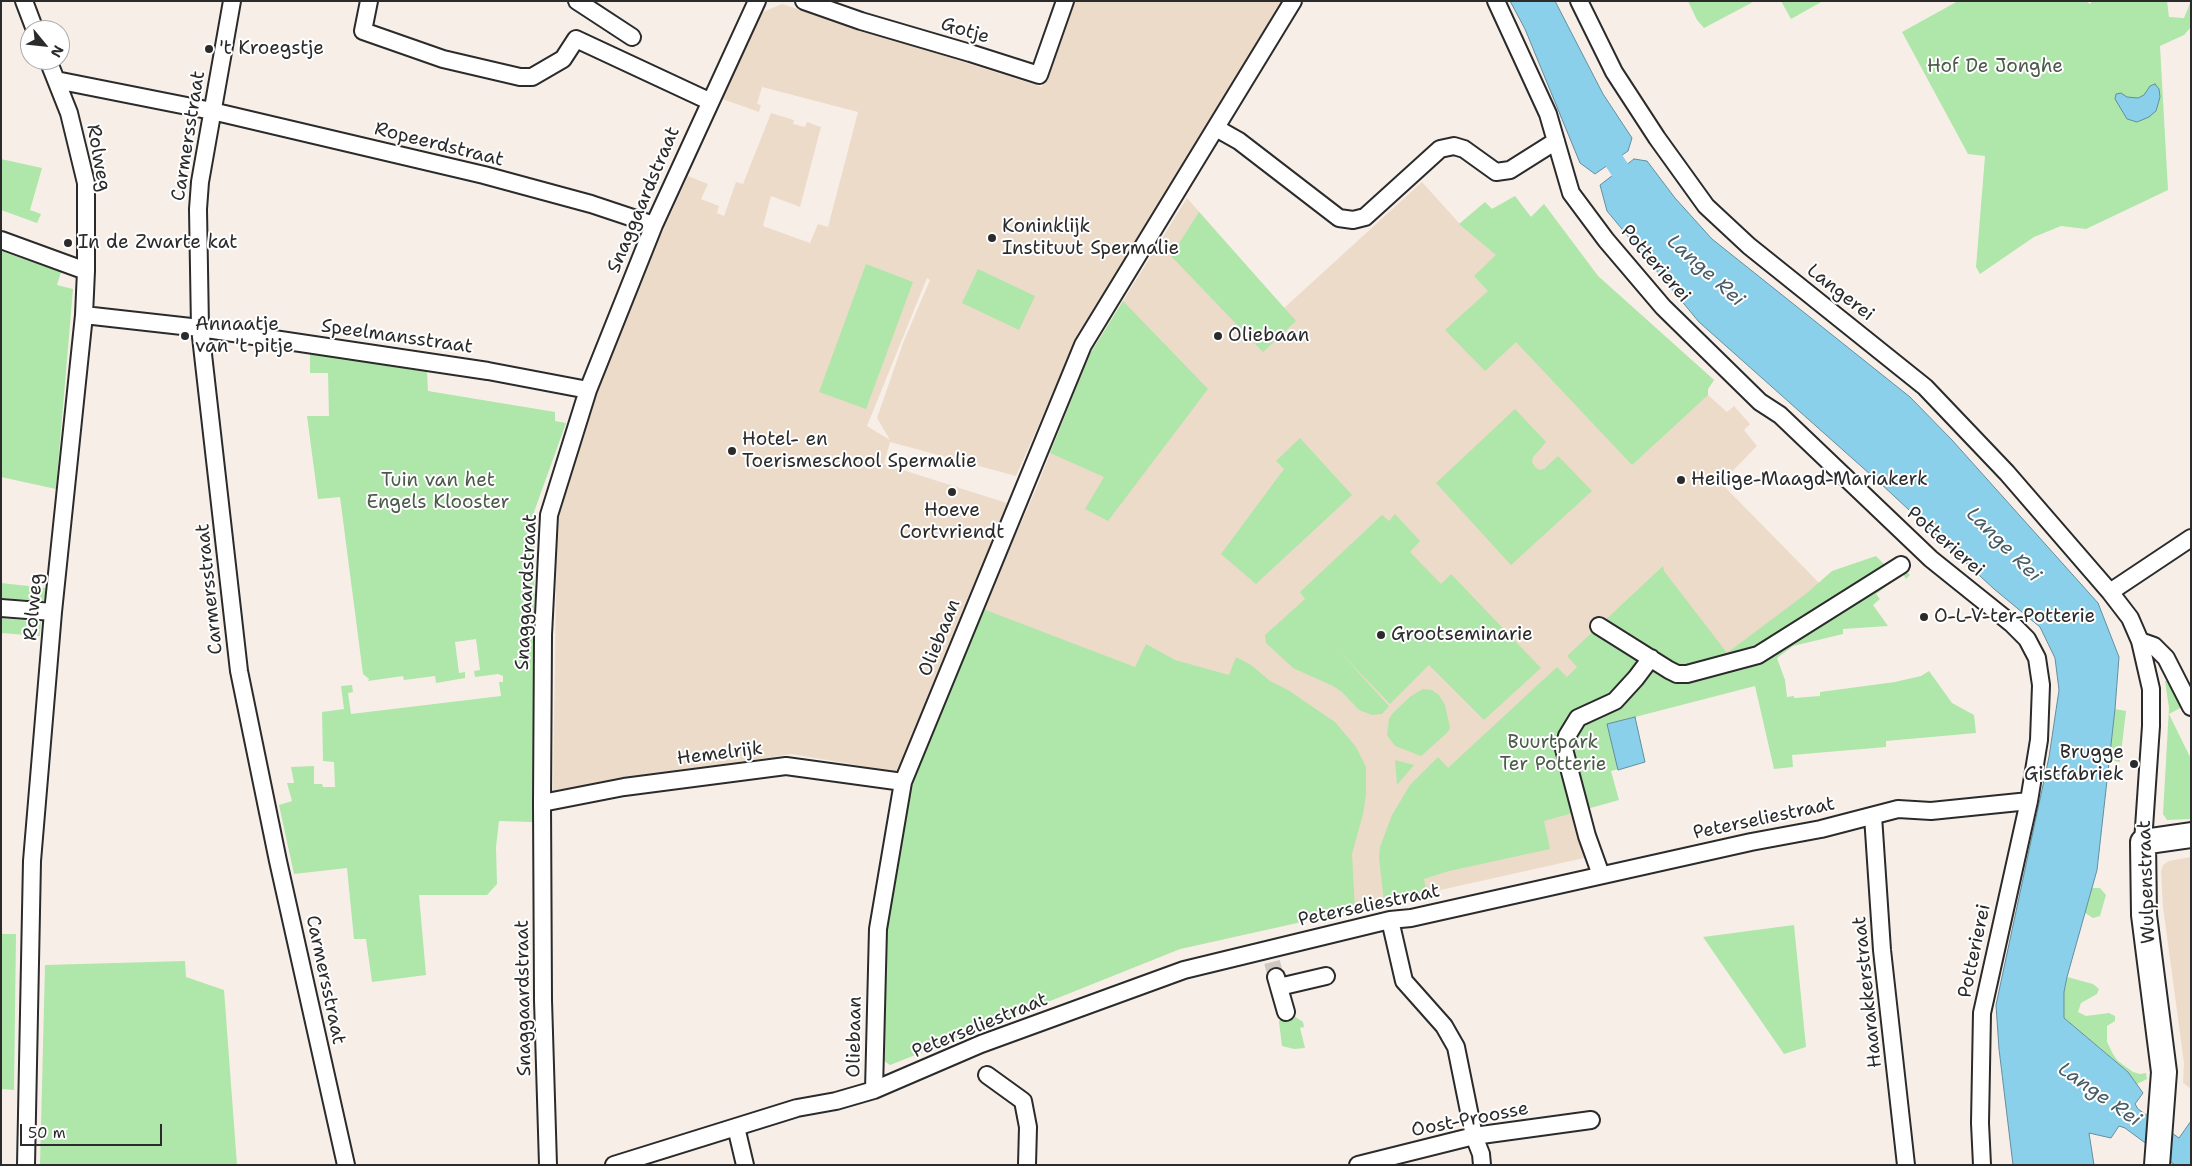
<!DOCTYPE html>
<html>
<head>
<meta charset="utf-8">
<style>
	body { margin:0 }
	#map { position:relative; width:2192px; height:1166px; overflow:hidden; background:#f7efe7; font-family:"Shantell Sans",sans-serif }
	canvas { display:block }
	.frame { position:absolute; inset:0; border:2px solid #2b2b2b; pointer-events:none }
	.north { position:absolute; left:20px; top:20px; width:50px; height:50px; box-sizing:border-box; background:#fff; border:1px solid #aaa; border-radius:50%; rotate:118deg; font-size:14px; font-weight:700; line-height:20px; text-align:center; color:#2b2b2b }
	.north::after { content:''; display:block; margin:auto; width:18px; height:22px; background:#2b2b2b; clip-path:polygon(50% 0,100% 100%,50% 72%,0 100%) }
	.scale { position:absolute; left:20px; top:1124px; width:142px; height:22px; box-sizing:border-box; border:2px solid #2b2b2b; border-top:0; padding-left:6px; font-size:15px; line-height:18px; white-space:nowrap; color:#2b2b2b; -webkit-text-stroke:4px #fff; paint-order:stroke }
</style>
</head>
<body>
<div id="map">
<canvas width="2192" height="1166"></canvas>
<div class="frame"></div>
<div class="north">N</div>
<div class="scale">50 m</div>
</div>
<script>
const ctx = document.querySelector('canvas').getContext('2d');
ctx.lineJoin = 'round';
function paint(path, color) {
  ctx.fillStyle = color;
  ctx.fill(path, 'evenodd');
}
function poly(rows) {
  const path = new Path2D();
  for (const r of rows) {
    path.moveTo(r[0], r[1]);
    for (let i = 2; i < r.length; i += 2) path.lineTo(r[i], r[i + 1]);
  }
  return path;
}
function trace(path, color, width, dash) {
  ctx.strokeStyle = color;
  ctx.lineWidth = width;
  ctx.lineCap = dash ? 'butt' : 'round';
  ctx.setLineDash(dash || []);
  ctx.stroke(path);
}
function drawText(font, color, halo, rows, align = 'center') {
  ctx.font = font + ' "Shantell Sans",sans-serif';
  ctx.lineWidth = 4;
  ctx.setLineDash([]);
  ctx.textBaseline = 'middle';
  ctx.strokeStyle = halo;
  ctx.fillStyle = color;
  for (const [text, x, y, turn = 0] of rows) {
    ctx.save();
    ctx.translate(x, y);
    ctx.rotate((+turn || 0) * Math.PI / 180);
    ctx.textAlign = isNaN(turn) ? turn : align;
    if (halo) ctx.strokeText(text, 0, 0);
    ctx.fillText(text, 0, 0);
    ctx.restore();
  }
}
paint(poly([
	[1070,1,1287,1,1075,343,1016,476,890,442,884,464,1010,504,899,772,791,754,553,793,557,520,591,399,603,377,659,239,688,176,708,184,701,199,719,206,717,213,724,216,736,182,743,184,771,113,794,120,793,124,805,127,807,122,821,127,800,207,771,196,763,226,810,243,818,224,828,227,858,112,762,87,757,104,761,105,759,112,722,99,763,12,782,4,1042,87],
	[927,278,930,280,903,343,877,418,890,440,867,426],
	[1422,182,1460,224,1485,202,1492,209,1512,198,1531,217,1544,204,1598,276,1714,380,1708,389,1708,395,1727,412,1734,406,1750,424,1744,430,1757,446,1721,483,1831,595,1763,662,1563,734,1593,856,1427,893,1401,897,1369,907,1180,949,890,1065,883,1060,887,933,983,609,1036,489,1090,354,1187,198,1284,308],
	[2191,857,2191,1089,2183,1083,2184,1063,2163,907,2161,871,2163,865,2169,861]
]), '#eddbca');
paint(poly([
	[1688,1,1755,1,1704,28,1697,20],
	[1781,1,1823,1,1791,19],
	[1958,1,2086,1,2090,4,2092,1,2167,1,2169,17,2184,18,2191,1,2191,27,2184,35,2160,46,2168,190,2086,229,2061,226,2034,237,1980,274,1976,267,1985,156,1968,154,1902,32],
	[1,159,42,168,30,210,41,214,37,223,1,210],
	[1515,196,1531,217,1544,204,1598,276,1714,380,1708,389,1708,395,1632,465,1516,342,1485,371,1445,330,1488,291,1474,276,1496,255,1459,224,1485,202,1492,209],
	[1199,212,1296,321,1263,352,1171,256],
	[1,251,61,272,57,285,73,289,56,489,1,477],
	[866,264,913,282,866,409,819,392],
	[978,269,1035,296,1019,330,962,303],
	[1123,301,1208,389,1108,521,1085,509,1104,477,1050,453,1090,354],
	[310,353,427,372,428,391,555,412,555,421,566,423,534,512,535,701,533,822,499,821,496,847,497,884,487,895,419,895,426,975,372,982,366,939,354,939,347,868,294,874,279,805,292,801,287,783,294,783,291,767,314,766,314,784,322,784,323,787,335,787,334,762,323,761,322,712,344,709,341,686,352,685,353,692,348,693,351,714,501,696,499,682,503,682,503,676,498,674,475,677,474,671,480,670,476,639,455,642,459,673,465,672,465,678,436,683,435,676,404,680,403,676,368,681,369,679,363,674,340,497,318,499,307,416,329,416,328,373,310,373],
	[1515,409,1546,442,1533,457,1532,462,1535,467,1539,470,1544,469,1558,456,1592,491,1511,565,1436,483],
	[1300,438,1352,495,1256,584,1221,554,1284,469,1276,461],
	[1395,514,1420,541,1410,552,1441,584,1451,574,1541,668,1484,720,1429,665,1390,704,1338,650,1389,706,1382,714,1372,715,1359,710,1342,692,1333,686,1293,668,1266,643,1265,635,1305,599,1300,592,1382,515,1389,521],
	[1876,556,1887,567,1898,562,1910,575,1906,579,1903,574,1876,594,1880,599,1873,605,1888,626,1843,629,1843,634,1793,646,1777,658,1785,680,1787,697,1794,696,1794,698,1820,696,1820,692,1895,682,1921,676,1929,671,1952,703,1974,715,1976,733,1886,741,1886,747,1792,755,1793,767,1774,769,1755,686,1635,717,1645,762,1611,771,1619,800,1544,821,1550,849,1449,871,1424,879,1427,893,1401,897,1384,902,1379,858,1380,847,1392,815,1410,785,1438,757,1448,768,1557,667,1567,677,1577,667,1567,656,1663,566,1664,571,1727,653,1807,593,1832,571],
	[1,583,46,588,44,601,1,598],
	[983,609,1135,667,1146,644,1175,660,1229,675,1236,657,1251,665,1270,681,1288,690,1335,722,1356,747,1366,767,1366,795,1363,814,1352,854,1355,910,1180,949,890,1065,883,1060,887,933,908,788],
	[1,618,41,622,40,636,1,633],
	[2165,681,2170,681,2184,706,2169,714,2191,759,2191,819,2167,820,2163,814,2169,708],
	[1423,689,1432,690,1439,695,1445,705,1450,728,1447,733,1421,756,1395,746,1387,735,1389,719,1393,713,1411,696],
	[2115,709,2126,711,2120,762,2109,760],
	[1395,760,1414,765,1397,785],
	[2092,888,2100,888,2106,895,2100,916,2093,918,2085,913],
	[1794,925,1806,1047,1784,1054,1703,937],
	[1,934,16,934,14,1090,1,1089],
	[185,961,186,977,224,990,237,1165,40,1165,45,965],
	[2067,977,2093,984,2099,989,2097,994,2081,1003,2078,1012,2086,1016,2109,1013,2115,1016,2115,1021,2107,1026,2107,1042,2113,1054,2118,1061,2133,1072,2140,1074,2146,1073,2147,1079,2137,1084,2128,1072,2064,1018,2064,992],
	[1294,1016,1303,1022,1304,1027,1300,1028,1305,1048,1294,1049,1282,1046,1279,1022,1280,1019]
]), '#afe6a9');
const water = poly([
	[1510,1,1555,1,1603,94,1632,138,1628,151,1595,174,1580,163,1525,29,1510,1],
	[2155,84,2159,89,2160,97,2156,111,2149,117,2137,122,2127,119,2115,99,2116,94,2121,93,2127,97,2138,98,2144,95,2150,86,2155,84],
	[1634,159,1647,161,1675,198,1712,239,1910,397,1952,440,2098,603,2119,657,2115,709,2097,870,2067,977,2064,992,2064,1018,2128,1072,2143,1093,2135,1104,2138,1109,2179,1138,2191,1121,2191,1165,2175,1165,2125,1128,2119,1126,2111,1138,2089,1133,2094,1165,2013,1165,1999,1049,1996,1005,2049,757,2059,690,2055,658,2040,627,1994,589,1880,483,1699,322,1607,211,1600,185,1634,159],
	[1635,717,1645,762,1618,770,1607,724,1635,717]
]);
paint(water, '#8ad0eb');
trace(water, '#648e9e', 1);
trace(poly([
	[1599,138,1634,191]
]), '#8ad0eb', 20);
trace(poly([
	[1272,962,1276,977]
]), '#cec8c1', 16, [16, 8]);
const street = poly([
	[24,1,35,30],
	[232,1,200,182,198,209,200,328,239,671,278,861,346,1165],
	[369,1,363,31,443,59,520,77,532,77,563,59,576,39,709,101],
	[577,1,632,37],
	[804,1,861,21,970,53,1039,75,1065,1],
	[1496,1,1548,114,1571,193,1606,240,1663,307,1760,402,1780,415,1931,559,2012,624,2027,639,2037,658,2041,685,2039,740,2029,801,1982,1013,1980,1123,1982,1165],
	[1579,1,1614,72,1657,138,1706,206,1749,246,1925,387,2007,473,2110,592,2130,618,2140,641,2151,689,2151,726,2143,842],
	[56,80,212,111,484,175,591,204,654,225],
	[1216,128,1239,141,1339,218,1353,220,1365,217,1440,149,1454,146,1464,149,1496,172,1510,170,1556,141],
	[1,240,86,271],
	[84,315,200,328,488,371,588,390],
	[2110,592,2191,538],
	[1,608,53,612],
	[1599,626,1669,670,1677,674,1687,674,1758,655,1901,565],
	[2140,641,2154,646,2166,658,2191,707],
	[542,803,624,787,786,766,903,782],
	[1873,816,1882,950,1906,1165],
	[1601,875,1587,836,1564,749,1567,736,1578,718,1615,701,1636,678,1651,658],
	[1390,920,1404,981,1444,1026,1456,1047,1474,1136,1481,1154,1482,1165],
	[1276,977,1286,1012],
	[1279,987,1326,976],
	[987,1075,1023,1101,1028,1127,1027,1165],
	[874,1090,878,929,903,782,1083,345,1293,1],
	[736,1127,745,1165],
	[26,1165,32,861,53,612,84,315,86,271,86,183,69,113,48,60],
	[548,1165,543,1000,542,803,543,635,549,515,588,390,654,225,757,1],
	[614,1165,797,1108,836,1101,874,1090,981,1044,1184,970,1390,920,1411,918,1751,842,1821,829,1898,809,1931,811,2029,801],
	[1358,1165,1474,1136,1591,1120]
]);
const secondary = poly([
	[2157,1165,2164,1072,2144,915,2143,842,2191,835]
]);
trace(street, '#2b2b2b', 20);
trace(secondary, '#2b2b2b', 28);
trace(street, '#fff', 16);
trace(secondary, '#fff', 24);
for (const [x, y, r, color] of [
	[209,49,5,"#2b2b2b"],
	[992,238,5,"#2b2b2b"],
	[68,243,5,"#2b2b2b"],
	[185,336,5,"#2b2b2b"],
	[1218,336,5,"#2b2b2b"],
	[732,451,5,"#2b2b2b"],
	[1681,480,5,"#2b2b2b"],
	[952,492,5,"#2b2b2b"],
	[1924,617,5,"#2b2b2b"],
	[1381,635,5,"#2b2b2b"],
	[2134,764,5,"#2b2b2b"]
]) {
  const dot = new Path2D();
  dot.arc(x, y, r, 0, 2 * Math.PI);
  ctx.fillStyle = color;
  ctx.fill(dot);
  trace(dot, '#fff', 2);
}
drawText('19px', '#2b2b2b', '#fff', [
	["Gotje",965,31,17],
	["Carmersstraat",189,136,-81],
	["Ropeerdstraat",439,145,14],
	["Rolweg",98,158,80],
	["Snaggaardstraat",644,200,-67],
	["Potterierei",1655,264,49],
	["Langerei",1840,293,38],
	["Speelmansstraat",397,337,8],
	["Potterierei",1945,542,41],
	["Carmersstraat",210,589,-96],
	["Snaggaardstraat",527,592,-87],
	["Rolweg",34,607,-85],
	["Oliebaan",940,638,-68],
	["Hemelrijk",720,754,-7],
	["Peterseliestraat",1764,819,-12],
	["Wulpenstraat",2147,882,-92],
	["Peterseliestraat",1369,906,-12],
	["Potterierei",1975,951,-78],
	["Carmersstraat",325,980,78],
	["Haarakkerstraat",1868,992,-96],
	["Snaggaardstraat",524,998,-91],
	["Peterseliestraat",980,1026,-22],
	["Oliebaan",855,1037,-89],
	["Oost-Proosse",1470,1120,-11]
]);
drawText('19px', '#2b2b2b', '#fff', [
	["'t Kroegstje",219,49],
	["Koninklijk",1002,227],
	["Instituut Spermalie",1002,249],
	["In de Zwarte kat",78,243],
	["Annaatje",195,325],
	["van 't pitje",195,347],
	["Oliebaan",1228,336],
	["Hotel- en",742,440],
	["Toerismeschool Spermalie",742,462],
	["Heilige-Maagd-Mariakerk",1691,480],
	["Hoeve",952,511,"center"],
	["Cortvriendt",952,533,"center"],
	["O-L-V-ter-Potterie",1934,617],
	["Grootseminarie",1391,635],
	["Brugge",2124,753,"right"],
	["Gistfabriek",2124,775,"right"]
], 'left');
drawText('19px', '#4c5a4a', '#fff', [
	["Hof De Jonghe",1995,67],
	["Tuin van het",438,481],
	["Engels Klooster",438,503],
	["Buurtpark",1553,743],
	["Ter Potterie",1553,765]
]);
drawText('italic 20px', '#485d65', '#fff', [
	["Lange Rei",1705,271,42],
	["Lange Rei",2003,545,45],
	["Lange Rei",2099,1095,35]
]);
</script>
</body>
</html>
